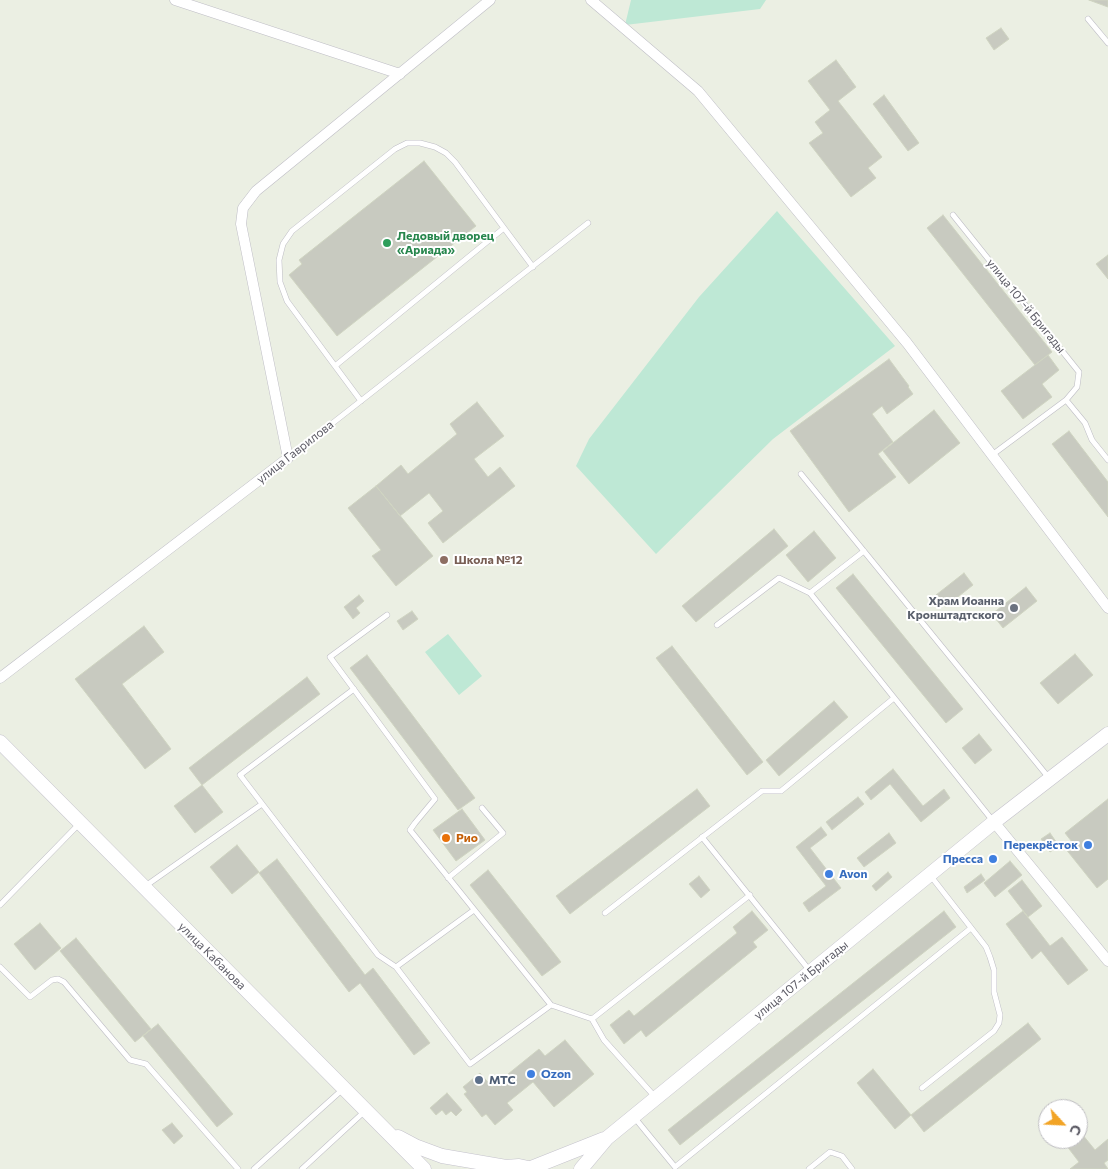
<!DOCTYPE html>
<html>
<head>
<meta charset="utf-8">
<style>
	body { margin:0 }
	#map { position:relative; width:1108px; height:1169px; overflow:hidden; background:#ebefe3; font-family:Commissioner,sans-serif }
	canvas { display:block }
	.north { position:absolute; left:1038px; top:1099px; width:50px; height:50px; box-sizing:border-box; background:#fff; border:1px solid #bebdc1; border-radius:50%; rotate:115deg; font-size:14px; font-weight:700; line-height:20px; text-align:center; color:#5c5b65 }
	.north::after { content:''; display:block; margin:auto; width:18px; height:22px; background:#f2a426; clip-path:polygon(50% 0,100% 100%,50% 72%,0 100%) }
</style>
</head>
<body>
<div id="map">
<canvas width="1108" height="1169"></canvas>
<div class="north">С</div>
</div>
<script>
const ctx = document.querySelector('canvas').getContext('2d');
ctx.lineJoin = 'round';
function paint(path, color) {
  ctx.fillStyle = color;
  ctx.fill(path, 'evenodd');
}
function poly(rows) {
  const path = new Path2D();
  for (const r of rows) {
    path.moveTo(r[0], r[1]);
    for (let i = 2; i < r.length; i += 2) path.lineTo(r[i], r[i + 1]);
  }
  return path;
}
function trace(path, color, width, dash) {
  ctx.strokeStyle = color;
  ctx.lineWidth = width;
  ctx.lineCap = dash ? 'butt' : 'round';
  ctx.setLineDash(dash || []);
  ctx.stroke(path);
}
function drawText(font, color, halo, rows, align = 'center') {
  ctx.font = font + ' Commissioner,sans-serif';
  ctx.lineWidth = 4;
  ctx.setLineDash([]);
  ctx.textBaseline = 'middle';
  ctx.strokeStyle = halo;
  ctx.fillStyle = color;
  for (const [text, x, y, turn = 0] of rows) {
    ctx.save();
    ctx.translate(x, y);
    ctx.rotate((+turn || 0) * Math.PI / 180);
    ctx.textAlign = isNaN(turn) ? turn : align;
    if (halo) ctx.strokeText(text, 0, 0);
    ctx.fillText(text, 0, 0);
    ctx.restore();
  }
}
paint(poly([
	[631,0,766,0,760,9,625,25],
	[777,211,895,346,773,439,656,554,576,466,589,439,699,297],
	[448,634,482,676,459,695,425,652]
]), '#bee8d5');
const building = poly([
	[1089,0,1108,0,1108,7,1089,0],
	[1001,28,1009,39,994,50,986,38,1001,28],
	[836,60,856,87,838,101,882,157,868,168,876,178,851,197,809,143,823,133,815,122,830,110,808,81,836,60],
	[884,95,919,143,908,151,873,104,884,95],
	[424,161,476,226,337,336,289,275,302,264,299,260,424,161],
	[943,215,1052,352,1035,365,927,228,943,215],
	[1108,255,1108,279,1096,264,1108,255],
	[1048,355,1059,370,1042,384,1052,397,1023,419,1001,391,1048,355],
	[889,359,909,386,908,387,913,394,887,414,882,406,872,414,893,442,878,454,896,477,849,512,790,431,889,359],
	[477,402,504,436,474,459,488,477,500,467,515,486,443,543,428,523,443,511,429,493,400,516,376,486,401,465,408,474,457,434,450,424,477,402],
	[934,410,960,443,909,484,883,451,934,410],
	[1069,431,1108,482,1108,517,1052,444,1069,431],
	[376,486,433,556,396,586,372,556,381,550,348,508,376,486],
	[774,529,788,546,696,622,682,606,774,529],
	[814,531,836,558,808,582,786,555,814,531],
	[964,573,973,585,945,607,936,595,964,573],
	[853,574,963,709,946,723,836,588,853,574],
	[1026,587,1037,601,1003,628,992,614,1026,587],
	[359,595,364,601,356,608,360,613,353,619,344,607,359,595],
	[412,611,418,619,403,630,397,621,412,611],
	[144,626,164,652,122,684,171,749,145,769,75,679,144,626],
	[672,646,763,762,747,775,656,658,672,646],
	[1075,654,1093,675,1058,704,1040,683,1075,654],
	[367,655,475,798,458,810,350,668,367,655],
	[307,677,320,694,202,785,189,768,307,677],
	[834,701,848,717,779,776,766,760,834,701],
	[979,734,992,750,975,764,962,748,979,734],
	[893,769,923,806,944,789,950,798,921,822,890,784,871,800,865,792,893,769],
	[202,785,223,812,195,833,174,806,202,785],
	[697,789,710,806,570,914,556,896,697,789],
	[858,797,864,804,832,830,826,822,858,797],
	[1108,799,1108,879,1097,888,1065,848,1072,842,1065,833,1108,799],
	[462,809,485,840,456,861,433,830,462,809],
	[821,827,827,835,810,848,841,888,809,912,803,903,826,886,796,847,821,827],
	[889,833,896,843,864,867,857,858,889,833],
	[1050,833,1059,846,1050,852,1041,839,1050,833],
	[237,845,259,872,232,894,210,867,237,845],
	[277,859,365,975,373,968,430,1043,414,1055,360,983,349,992,259,873,277,859],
	[1010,861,1022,875,995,897,984,883,1010,861],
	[488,870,561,962,542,976,470,885,488,870],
	[888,872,892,877,876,891,872,886,888,872],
	[981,874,985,880,967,893,964,887,981,874],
	[699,876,710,890,701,898,689,884,699,876],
	[1022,880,1042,906,1028,917,1008,891,1022,880],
	[752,911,768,930,753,942,757,947,646,1037,641,1030,624,1044,610,1025,629,1010,634,1016,737,933,733,927,752,911],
	[944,911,956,927,680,1145,668,1130,944,911],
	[1023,911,1050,946,1062,937,1088,970,1068,985,1041,951,1032,959,1006,924,1023,911],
	[40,923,61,948,35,970,14,944,40,923],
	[76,938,151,1029,135,1042,60,951,76,938],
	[1028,1023,1041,1039,924,1132,911,1115,1028,1023],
	[158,1024,233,1114,217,1127,143,1036,158,1024],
	[565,1040,594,1074,554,1107,533,1082,507,1103,513,1110,495,1125,486,1114,482,1117,464,1094,467,1092,463,1087,480,1073,492,1087,539,1049,545,1056,565,1040],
	[873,1069,911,1115,895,1129,857,1083,873,1069],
	[447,1093,462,1110,456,1116,451,1111,446,1115,442,1110,436,1115,430,1108,447,1093],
	[172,1123,183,1136,174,1144,162,1130,172,1123],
	[1078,1129,1095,1150,1108,1139,1108,1160,1104,1163,1108,1169,1070,1169,1079,1162,1063,1141,1066,1139,1078,1139,1078,1129]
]);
paint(building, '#c8cac0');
trace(building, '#cfd4c1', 1);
const lane = poly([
	[1088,19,1108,43],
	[953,215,1079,372,1077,387,1066,400,992,455],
	[335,366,287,301,280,282,279,260,283,244,292,231,395,149,407,143,420,143,435,147,446,153,455,162,504,228],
	[1066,400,1085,423,1092,440,1108,460],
	[361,401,335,366,504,228,533,267],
	[288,458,588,223],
	[801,474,1049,778],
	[864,551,810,593,993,821],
	[387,615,330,657,435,799,415,823,410,830,551,1005,592,1019],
	[717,625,779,578,810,593],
	[354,689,240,775,378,955,396,967],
	[702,837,810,971],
	[448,878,503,833,482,808],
	[144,887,262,804],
	[0,905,80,823],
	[474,910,396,967,470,1064,551,1005],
	[605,913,762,791,781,791,894,698],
	[0,967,30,997,52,980,58,979,64,982,130,1060,146,1064,238,1169],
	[922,1088,994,1031,999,1023,1000,1015,994,992,994,970,990,957,986,947,930,875],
	[656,1098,604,1040,592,1019,750,895],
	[634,1117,675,1167,971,928],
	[254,1169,343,1089],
	[302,1169,365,1111],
	[809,1169,830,1152,842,1156,852,1169]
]);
const street = poly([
	[175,0,400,74],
	[591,0,698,91,907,343,1108,608],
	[0,678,288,458,241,224,243,208,256,191,490,0],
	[994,822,1108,961]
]);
const secondary = poly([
	[0,742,424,1169],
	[398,1137,415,1146,442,1156,506,1167],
	[531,1168,604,1139],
	[502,1169,506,1167,519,1166,533,1169],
	[581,1169,607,1138,994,822,1108,734]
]);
trace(lane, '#bebdc5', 6);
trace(street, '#bebdc5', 11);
trace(secondary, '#c4c2cc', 15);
trace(lane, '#fff', 5);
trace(street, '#fff', 10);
trace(secondary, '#fff', 14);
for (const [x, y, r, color] of [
	[387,243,5,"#2e9e5b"],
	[444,560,5,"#8d6e63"],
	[1014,608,5,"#6b7280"],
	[446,838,5,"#e8710a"],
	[1088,845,5,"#3f7fe0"],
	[993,859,5,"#3f7fe0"],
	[829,874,5,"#3f7fe0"],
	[531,1074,5,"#3f7fe0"],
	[479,1080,5,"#5c6f8a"]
]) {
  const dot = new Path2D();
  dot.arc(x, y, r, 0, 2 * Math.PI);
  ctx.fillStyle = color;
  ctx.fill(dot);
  trace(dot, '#fff', 2);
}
drawText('bold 12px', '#27864d', '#fff', [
	["Ледовый дворец",397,236],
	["«Ариада»",397,250]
], 'left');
drawText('12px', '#5c5b65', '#fff', [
	["улица 107-й Бригады",1026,306,51],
	["улица Гаврилова",295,452,-38],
	["улица Кабанова",212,956,45],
	["улица 107-й Бригады",801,980,-39]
]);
drawText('bold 12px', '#785e54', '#fff', [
	["Школа №12",454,560]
], 'left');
drawText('bold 12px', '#5b616d', '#fff', [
	["Храм Иоанна",1004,601],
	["Кронштадтского",1004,615]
], 'right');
drawText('bold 12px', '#c56008', '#fff', [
	["Рио",456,838]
], 'left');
drawText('bold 12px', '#366cbe', '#fff', [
	["Перекрёсток",1078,845],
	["Пресса",983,859],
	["Avon",839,874,"left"],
	["Ozon",541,1074,"left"]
], 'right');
drawText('bold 12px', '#4e5e75', '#fff', [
	["МТС",489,1080]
], 'left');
</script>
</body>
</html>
